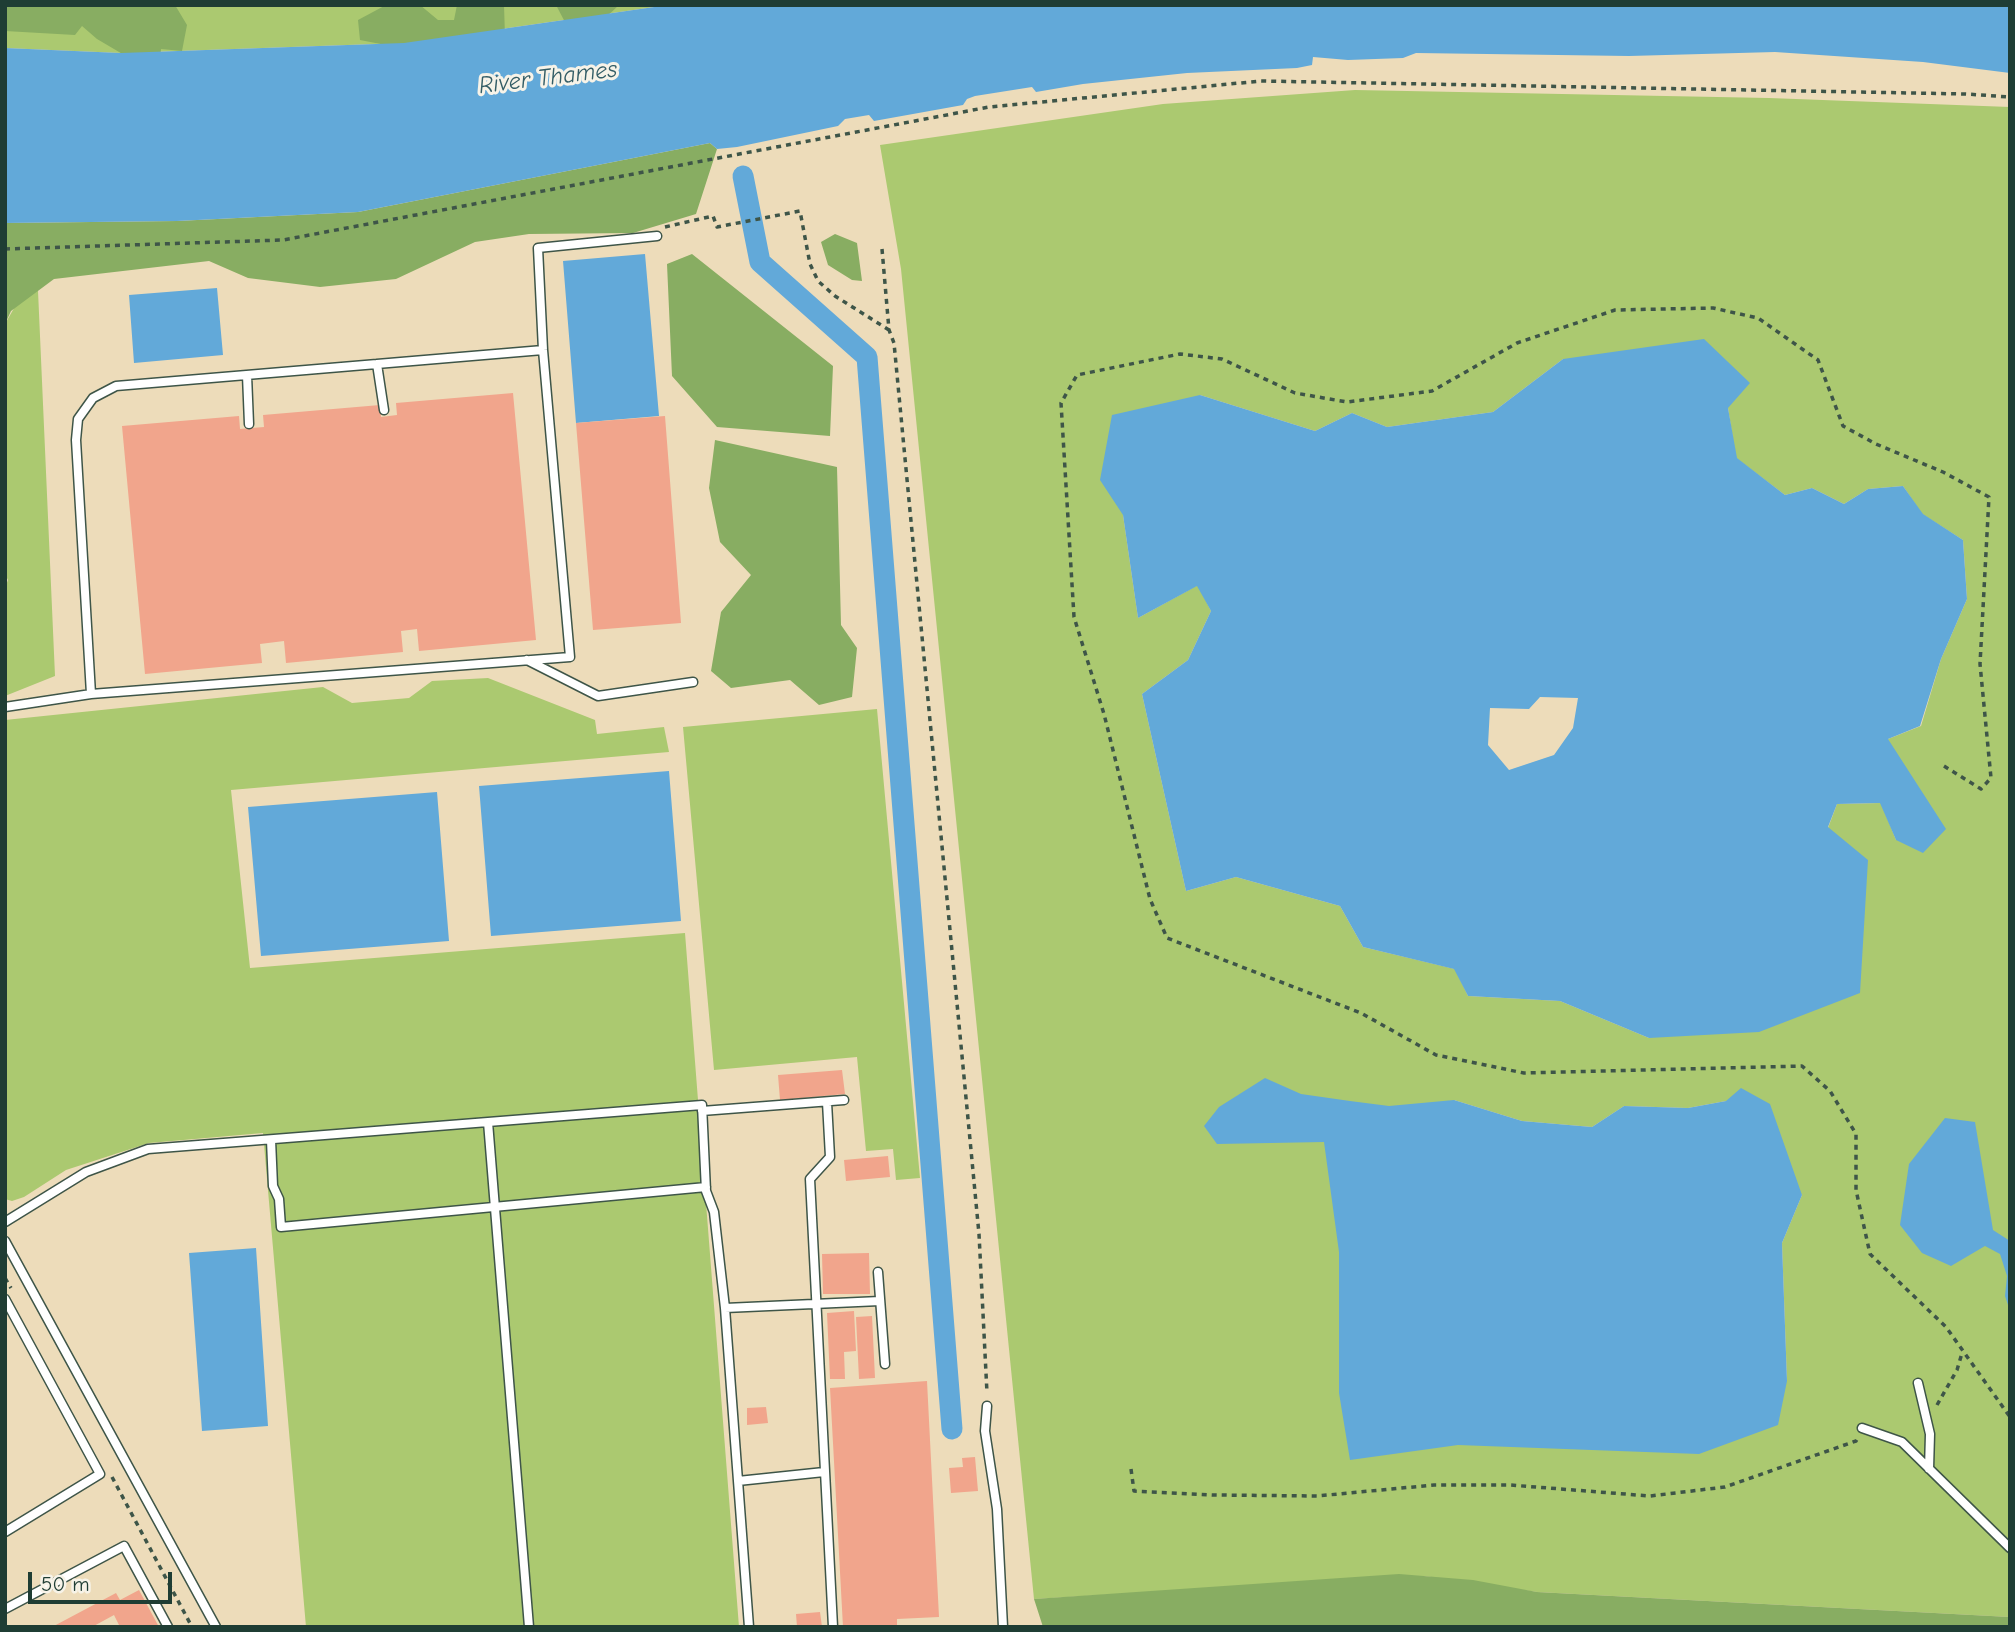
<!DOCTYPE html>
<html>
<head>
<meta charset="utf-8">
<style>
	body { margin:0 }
	#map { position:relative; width:2015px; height:1632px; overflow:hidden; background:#eddcba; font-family:"Comic Neue",sans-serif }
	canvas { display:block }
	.frame { position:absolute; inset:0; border:7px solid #1f3d34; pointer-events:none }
	.scale { position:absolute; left:28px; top:1572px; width:144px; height:32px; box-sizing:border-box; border:4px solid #1f3d34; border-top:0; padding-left:9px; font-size:21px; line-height:24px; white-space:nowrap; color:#1f3d34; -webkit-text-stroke:5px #f7f3e8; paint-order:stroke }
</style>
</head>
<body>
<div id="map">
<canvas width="2015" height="1632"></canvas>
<div class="frame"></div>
<div class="scale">50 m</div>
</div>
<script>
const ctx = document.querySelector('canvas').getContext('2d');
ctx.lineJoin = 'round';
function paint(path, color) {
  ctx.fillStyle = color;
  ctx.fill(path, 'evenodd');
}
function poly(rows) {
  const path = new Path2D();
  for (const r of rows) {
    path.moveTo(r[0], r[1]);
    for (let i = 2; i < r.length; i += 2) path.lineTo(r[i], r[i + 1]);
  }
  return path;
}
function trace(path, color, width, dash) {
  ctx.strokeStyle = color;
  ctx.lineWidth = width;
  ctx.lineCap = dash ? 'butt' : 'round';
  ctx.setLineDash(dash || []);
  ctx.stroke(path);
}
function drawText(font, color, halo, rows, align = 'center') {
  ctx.font = font + ' "Comic Neue",sans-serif';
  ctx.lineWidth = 6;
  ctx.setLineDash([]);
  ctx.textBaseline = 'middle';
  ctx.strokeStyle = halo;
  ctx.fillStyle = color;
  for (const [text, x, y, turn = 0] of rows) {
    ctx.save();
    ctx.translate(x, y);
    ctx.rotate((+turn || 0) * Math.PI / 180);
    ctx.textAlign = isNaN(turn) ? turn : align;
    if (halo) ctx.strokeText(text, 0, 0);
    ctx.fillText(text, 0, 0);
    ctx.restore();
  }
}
paint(poly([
	[5,5,668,5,404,43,121,53,5,48],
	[1355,90,1769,98,2010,107,2010,1617,1537,1592,1424,1576,1034,1599,901,269,880,145,1163,104],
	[1563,359,1728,408,1736,458,1785,495,1812,488,1844,504,1868,489,1903,486,1922,514,1963,540,1967,599,1941,659,1921,726,1888,739,1896,840,1881,803,1837,804,1828,828,1649,1038,1560,1001,1468,996,1455,969,1363,947,1340,906,1236,877,1186,891,1142,694,1188,660,1211,611,1198,585,1138,618,1123,515,1200,395,1315,431,1352,413,1387,427,1493,412],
	[1454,1100,1522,1121,1592,1127,1624,1106,1688,1108,1726,1101,1802,1195,1782,1243,1787,1381],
	[37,268,55,676,5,696,5,588,8,580,5,574,5,324],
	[488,678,595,720,597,734,664,727,669,752,231,790,250,968,685,933,739,1627,306,1627,263,1133,149,1143,66,1170,24,1197,12,1201,5,1199,5,720,323,687,352,703,409,698,432,681],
	[877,709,920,1178,896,1180,893,1149,866,1151,857,1057,714,1070,683,727]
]), '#abc970');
paint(poly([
	[5,5,175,5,187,25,182,51,161,49,160,63,148,69,97,39,82,26,75,35,5,31],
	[386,5,420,5,438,20,454,20,457,5,504,5,505,37,391,46,360,40,358,20],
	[556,5,619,5,602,21,566,24],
	[710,143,717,149,696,214,633,233,529,234,475,242,396,279,320,287,248,278,209,261,54,279,11,311,5,324,5,223,177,221,358,212],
	[835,234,857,243,862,281,852,280,828,265,821,242],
	[692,254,833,366,830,436,717,427,672,376,667,264],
	[715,440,837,467,841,625,857,648,852,697,819,705,790,680,731,688,711,671,721,612,751,575,720,542,709,488],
	[1399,1574,1473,1580,1537,1592,2010,1617,2010,1627,1043,1627,1034,1599]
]), '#88ad62');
paint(poly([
	[668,5,2010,5,2010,73,1923,62,1775,52,1629,56,1416,53,1403,58,1348,60,1313,57,1312,65,1297,68,1187,73,1083,84,1036,92,1032,87,975,96,967,99,963,105,874,121,869,115,845,119,838,126,737,147,717,149,710,143,358,212,177,221,5,223,5,48,121,53,404,43],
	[645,254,659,416,576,423,563,261],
	[217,288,223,355,134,363,129,295],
	[1704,339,1750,383,1728,408,1737,458,1785,495,1812,488,1844,504,1868,489,1903,486,1923,514,1963,540,1967,599,1941,659,1920,726,1888,739,1946,829,1923,853,1896,840,1880,803,1837,804,1828,827,1868,860,1860,993,1759,1032,1649,1038,1560,1001,1468,996,1454,969,1363,947,1340,906,1236,877,1186,891,1142,694,1188,660,1211,611,1197,586,1138,618,1123,515,1100,480,1112,415,1200,395,1315,431,1352,413,1387,427,1493,412,1563,359],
	[1540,697,1578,698,1573,728,1554,755,1509,770,1488,745,1490,708,1529,709],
	[669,771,681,921,491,936,479,786],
	[437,792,449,941,261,956,248,807],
	[1265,1078,1301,1094,1350,1101,1389,1106,1454,1100,1522,1121,1592,1127,1624,1106,1688,1108,1726,1101,1741,1088,1770,1104,1802,1195,1782,1243,1787,1381,1778,1425,1699,1454,1458,1445,1350,1460,1339,1393,1339,1252,1324,1142,1217,1144,1204,1126,1219,1107],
	[1945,1118,1975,1122,1993,1230,2010,1241,2010,1311,2005,1296,2007,1276,2000,1254,1985,1246,1951,1266,1922,1253,1900,1225,1909,1164],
	[256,1248,268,1426,202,1431,189,1253]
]), '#62a9d9');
trace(poly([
	[743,176,760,262,867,357,952,1429]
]), '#62a9d9', 21);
paint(poly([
	[513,393,536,640,419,651,417,629,401,631,403,652,286,663,284,641,260,644,262,663,145,674,122,426,239,416,240,429,264,427,263,415,380,405,381,417,397,415,396,403],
	[665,416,681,623,593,630,576,423],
	[842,1070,845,1094,780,1100,778,1075],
	[888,1156,890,1177,846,1181,844,1160],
	[869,1253,870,1294,823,1294,822,1254],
	[854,1311,856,1351,844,1352,845,1379,830,1379,827,1313],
	[872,1316,875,1378,859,1379,856,1317],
	[927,1381,939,1617,897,1619,897,1627,843,1627,830,1388],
	[766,1407,768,1423,747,1425,747,1408],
	[975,1457,978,1491,951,1493,949,1468,963,1467,962,1458],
	[139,1590,159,1627,120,1627,114,1615,92,1627,52,1627,116,1593,120,1600],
	[820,1612,822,1627,797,1627,796,1614]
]), '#f1a58c');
const lane = poly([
	[377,364,384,410],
	[247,375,249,424],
	[527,660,598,696,693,682],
	[91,694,76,440,78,419,93,398,116,386,543,350],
	[5,707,91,694,570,657,543,350,538,248,657,236],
	[827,1102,830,1157,810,1179,833,1627],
	[702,1111,844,1100],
	[488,1122,529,1627],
	[271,1140,273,1186,279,1199,281,1227,706,1187],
	[5,1222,86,1172,148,1149,702,1105,706,1191,714,1212,725,1308,749,1627],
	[5,1241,216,1627],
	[878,1272,885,1364],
	[5,1299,100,1474,5,1532],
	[725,1308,880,1301],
	[1918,1383,1930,1434,1929,1469],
	[987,1406,985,1431,997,1509,1003,1627],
	[1862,1428,1902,1442,2010,1548],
	[738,1481,824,1472],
	[5,1609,124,1546,168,1627]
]);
trace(lane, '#3e5548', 11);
trace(poly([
	[665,227,713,216,717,227,800,211,810,264,818,281,835,296,889,330],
	[5,249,283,240,989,107,1261,81,1966,94,2010,97],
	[882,249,889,330,894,343,979,1234,987,1393],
	[1944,766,1981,789,1991,778,1980,664,1989,497,1943,472,1876,444,1843,426,1818,360,1758,318,1713,308,1615,310,1517,343,1432,391,1347,402,1295,393,1222,359,1180,354,1077,375,1061,403,1074,617,1104,714,1150,899,1167,938,1361,1013,1436,1055,1524,1073,1802,1066,1830,1091,1856,1134,1856,1190,1870,1254,1946,1327,2010,1417],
	[5,1278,11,1288],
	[1937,1405,1957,1370,1962,1353],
	[1131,1469,1134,1491,1214,1495,1317,1496,1434,1485,1510,1485,1650,1496,1725,1487,1856,1441,1858,1438],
	[112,1477,192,1627]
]), '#3e5548', 3.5, [5, 5]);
trace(lane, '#fff', 8);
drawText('italic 24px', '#335d66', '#f7f3e8', [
	["River Thames",548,78,-7]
]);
</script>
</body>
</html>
